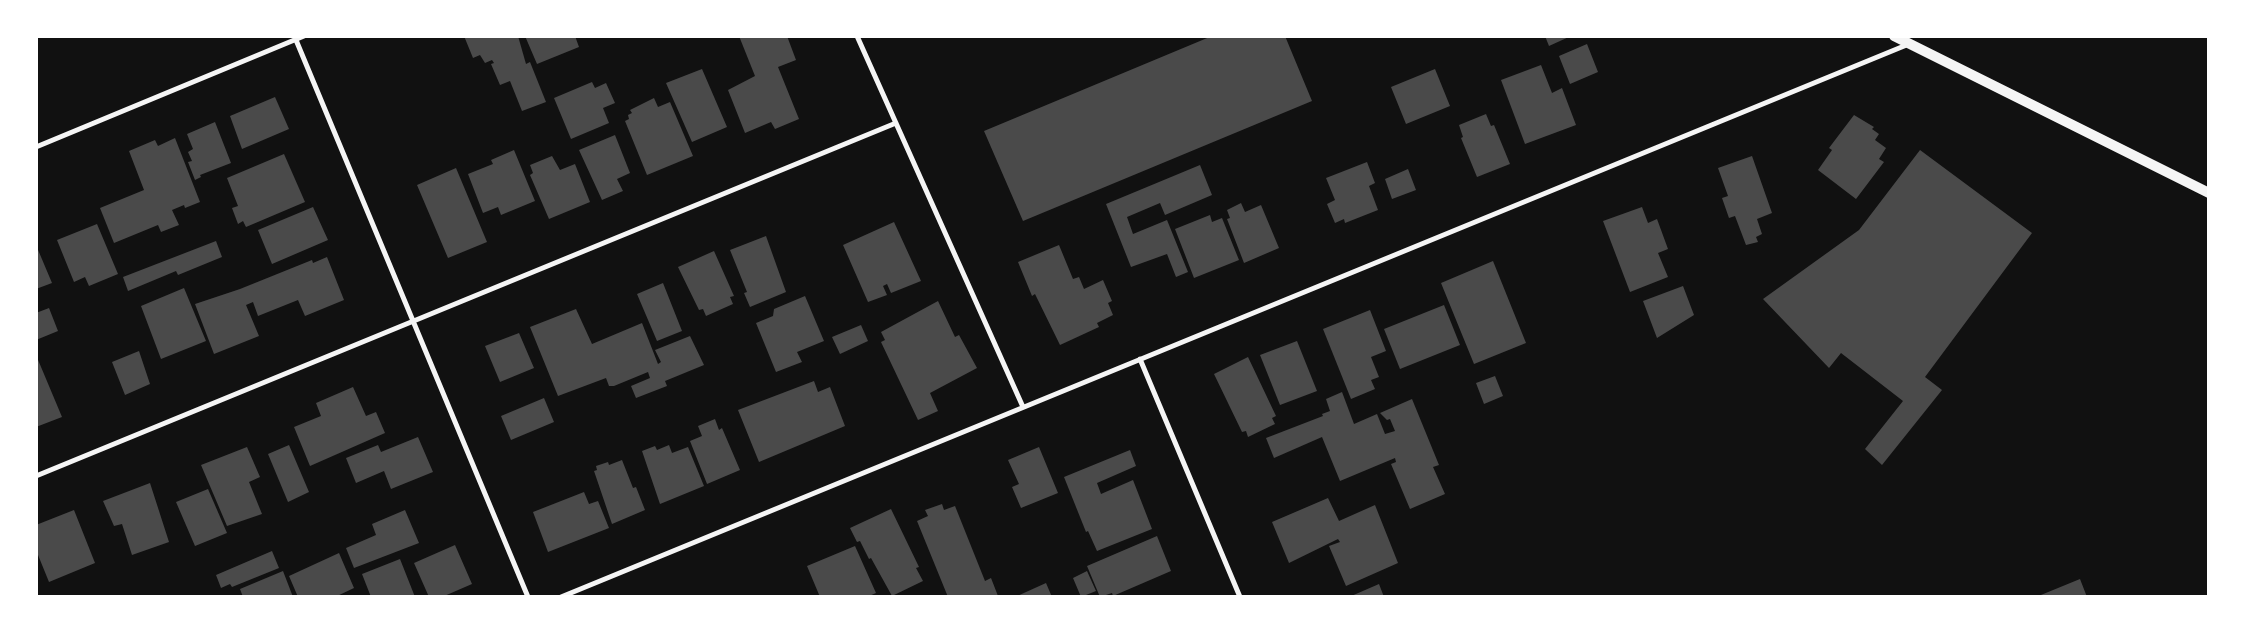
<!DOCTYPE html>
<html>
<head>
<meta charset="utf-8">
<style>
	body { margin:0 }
	#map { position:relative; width:2245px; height:633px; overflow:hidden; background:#111; font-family:"Asap Condensed",sans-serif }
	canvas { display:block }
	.frame { position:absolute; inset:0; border:38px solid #fff; pointer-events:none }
</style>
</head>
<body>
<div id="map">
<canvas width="2245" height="633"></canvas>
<div class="frame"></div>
</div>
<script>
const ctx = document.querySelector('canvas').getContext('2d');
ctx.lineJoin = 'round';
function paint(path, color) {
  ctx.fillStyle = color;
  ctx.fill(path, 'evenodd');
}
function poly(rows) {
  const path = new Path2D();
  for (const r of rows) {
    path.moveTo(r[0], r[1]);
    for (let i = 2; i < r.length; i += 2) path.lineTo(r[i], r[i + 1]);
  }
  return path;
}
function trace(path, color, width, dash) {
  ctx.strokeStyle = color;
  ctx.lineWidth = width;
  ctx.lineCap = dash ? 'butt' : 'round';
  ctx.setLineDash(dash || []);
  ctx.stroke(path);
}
paint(poly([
	[464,36,518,36,526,64,530,62,546,102,522,111,510,81,500,85,491,64,494,63,492,60,485,63,480,55,473,58],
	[525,36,575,36,579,47,537,64],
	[739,36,787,36,796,60,778,67,799,119,775,129,771,122,745,133,728,90,755,76],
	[1212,36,1285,36,1312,101,1023,221,984,131],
	[1545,36,1571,36,1549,46],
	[1587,44,1598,72,1570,84,1559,56],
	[1541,65,1552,93,1562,88,1576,125,1525,144,1501,80],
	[702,69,727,127,692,142,666,83],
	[1435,69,1450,106,1406,124,1391,87],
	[592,82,595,88,606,83,615,103,603,108,609,123,571,139,554,98],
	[275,97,289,129,242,149,230,116],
	[654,98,658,107,670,102,693,156,647,175,625,121,629,119,628,115,632,113,630,110],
	[1486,114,1491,126,1494,125,1510,164,1477,177,1461,138,1463,137,1459,125],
	[1854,115,1874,127,1872,129,1879,134,1875,140,1886,148,1879,159,1884,162,1856,199,1818,170,1832,150,1829,148],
	[215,122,231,163,200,175,201,177,195,180,188,162,192,161,188,152,193,149,187,134],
	[615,135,630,173,617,179,623,191,602,200,579,150],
	[175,138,200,202,185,208,184,205,172,210,179,225,161,232,158,225,114,243,100,208,144,190,129,151,155,140,158,146],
	[514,150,535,201,501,215,498,207,483,213,468,174,493,164,491,160],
	[1920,150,2032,233,1925,377,1942,390,1882,465,1865,449,1903,401,1841,353,1829,368,1763,299,1859,230],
	[284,154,305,202,246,227,243,221,238,224,232,208,238,206,227,178],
	[552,156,560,170,575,164,590,202,549,219,530,175,533,173,530,165],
	[1752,156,1772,213,1757,219,1762,234,1756,237,1758,242,1746,245,1735,216,1729,218,1722,198,1728,196,1718,168],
	[1367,162,1375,183,1369,186,1378,210,1345,223,1344,219,1335,223,1327,204,1335,200,1326,178],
	[1200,165,1212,195,1165,215,1160,203,1127,217,1133,234,1167,220,1188,272,1176,277,1167,254,1131,267,1106,204],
	[456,168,487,242,448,258,417,185],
	[1408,169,1416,190,1392,199,1385,179],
	[1241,203,1245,212,1261,205,1279,248,1244,263,1227,219,1230,218,1227,210],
	[313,207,328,240,272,264,258,230],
	[1642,207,1648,223,1657,219,1668,249,1658,253,1668,277,1630,292,1603,221],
	[1210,215,1212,222,1222,218,1239,260,1194,278,1175,229],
	[894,222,921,281,891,293,887,284,883,286,887,295,868,302,843,245],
	[97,224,118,274,89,286,85,277,74,282,57,240],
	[766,236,786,292,750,307,744,293,747,292,730,250],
	[216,241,222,257,178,275,176,271,128,291,123,277],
	[36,245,52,283,36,289],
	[1059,245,1073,279,1079,277,1084,289,1103,280,1112,301,1108,303,1113,315,1097,323,1099,327,1060,345,1035,294,1032,296,1018,262],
	[714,251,734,296,730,297,733,304,706,316,703,309,699,310,678,267],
	[327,257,344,300,305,316,298,300,258,316,253,302,246,305,259,336,214,354,195,304,240,289,312,260,313,263],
	[1493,261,1526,343,1474,364,1441,283],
	[663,283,682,331,657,341,637,294],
	[1683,286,1694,315,1657,338,1643,301],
	[184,288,206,341,161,359,141,306],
	[805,296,824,341,797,352,802,362,776,372,756,323,773,316,774,309],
	[938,301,955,337,959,335,977,368,930,393,938,411,918,420,881,342,885,340,881,332],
	[1444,305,1460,345,1400,369,1384,329],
	[49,308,58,331,36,340,36,313],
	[576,309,592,344,642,323,658,364,661,362,655,350,690,336,704,365,665,381,667,386,636,398,631,386,650,378,648,372,614,386,609,386,606,378,558,396,530,327],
	[1370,310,1386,351,1371,357,1379,377,1371,380,1375,389,1351,399,1323,329],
	[861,325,868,341,840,354,832,337],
	[519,333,534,368,500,382,485,346],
	[1297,341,1317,391,1280,405,1260,355],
	[139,351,150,384,125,395,112,362],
	[36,355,62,417,36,427],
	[1248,357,1276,416,1272,418,1275,424,1248,437,1246,431,1242,432,1214,374],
	[1495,376,1503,396,1484,404,1476,383],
	[814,381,818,392,830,387,845,426,759,462,738,410],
	[353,387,366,416,376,412,385,433,310,466,294,427,321,416,316,403],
	[1342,392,1354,424,1377,414,1385,434,1395,431,1390,419,1387,420,1380,413,1412,399,1439,465,1433,467,1445,494,1410,509,1391,464,1396,462,1395,458,1340,481,1322,437,1274,458,1266,438,1323,416,1322,414,1330,411,1326,399],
	[544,398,554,422,511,440,501,416],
	[715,419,719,430,722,428,740,470,707,484,690,441,702,436,698,426],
	[418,437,433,472,391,489,384,471,356,483,346,458,378,445,381,452],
	[289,445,309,492,288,502,268,454],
	[669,445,672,453,688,447,704,486,660,504,642,451,655,446,657,450],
	[247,447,260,477,249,482,262,514,227,526,201,465],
	[1039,447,1058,493,1021,508,1012,487,1019,484,1008,460],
	[1130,450,1136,466,1097,483,1101,494,1133,480,1152,529,1097,551,1088,531,1086,532,1064,477],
	[622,460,633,488,636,487,645,510,612,524,594,471,597,470,596,466,608,462,609,465],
	[150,483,169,542,132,555,122,524,114,526,103,501],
	[208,489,227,533,195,546,176,502],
	[584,492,589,504,598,501,609,528,548,552,533,512],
	[1328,498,1339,521,1375,505,1398,563,1346,586,1329,546,1340,542,1338,539,1289,563,1272,522],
	[942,504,944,510,955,506,985,581,991,578,998,596,948,597,917,521,928,516,925,510],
	[891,509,919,567,916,568,923,581,892,596,871,558,869,559,860,541,857,542,850,528],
	[74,510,95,563,49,582,36,550,36,525],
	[405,510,419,543,354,568,346,548,376,535,372,524],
	[1157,536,1171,571,1113,596,1112,593,1100,597,1087,566],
	[455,545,472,584,442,597,429,597,414,563],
	[855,546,876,593,867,597,820,597,807,566],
	[272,551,279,568,232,587,230,584,221,588,216,575],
	[339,553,354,588,335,597,298,597,289,576],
	[400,559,415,597,371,597,362,574],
	[283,571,293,597,243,597,240,589],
	[1087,571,1096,591,1081,597,1073,578],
	[2080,579,2087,597,2036,597],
	[1046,583,1052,597,1015,597],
	[1379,584,1384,597,1349,597]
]), '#4a4a4a');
trace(poly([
	[857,36,1023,407],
	[296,40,528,597],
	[36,147,304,36],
	[1140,359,1240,597],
	[36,476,896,123],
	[561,597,1909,44]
]), '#f5f5f5', 5);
trace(poly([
	[1894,36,2209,193]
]), '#f5f5f5', 10);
</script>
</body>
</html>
